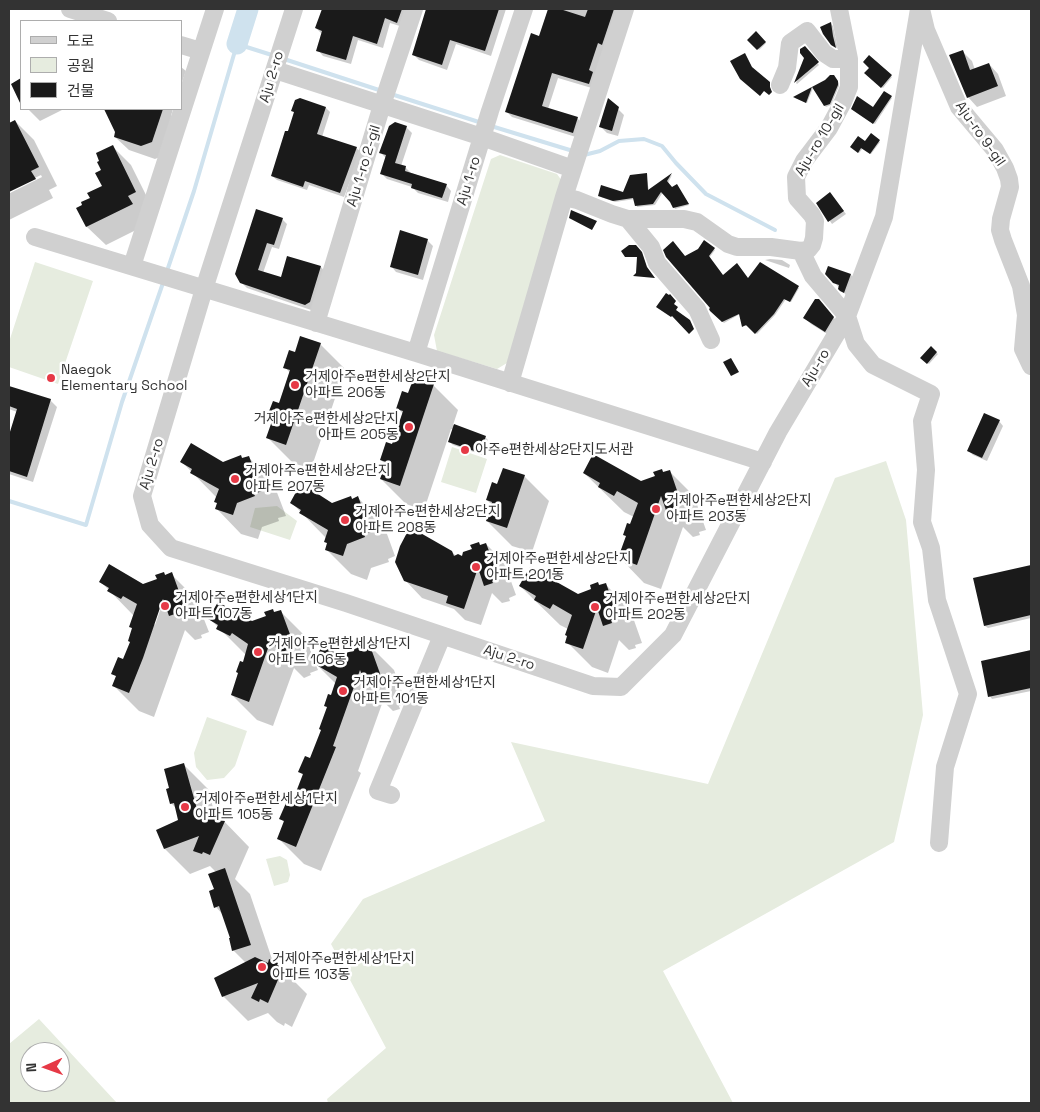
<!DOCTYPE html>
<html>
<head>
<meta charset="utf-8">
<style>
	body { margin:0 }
	#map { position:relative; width:1040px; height:1112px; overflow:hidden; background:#fff; font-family:"Space Grotesk","Noto Sans KR",sans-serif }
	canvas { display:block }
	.frame { position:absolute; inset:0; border:10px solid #333; pointer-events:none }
	.legend { position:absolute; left:20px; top:20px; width:162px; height:90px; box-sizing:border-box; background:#fff; border:1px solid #adadad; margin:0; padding:6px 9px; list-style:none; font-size:15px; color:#333 }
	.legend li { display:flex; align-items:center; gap:10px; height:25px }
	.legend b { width:25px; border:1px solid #adadad }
	.north { position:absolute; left:20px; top:1042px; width:50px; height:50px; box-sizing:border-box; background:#fff; border:1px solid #adadad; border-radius:50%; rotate:268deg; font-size:14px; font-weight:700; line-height:20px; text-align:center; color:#333 }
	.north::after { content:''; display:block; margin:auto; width:18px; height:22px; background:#e63946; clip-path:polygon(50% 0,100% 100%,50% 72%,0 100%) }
</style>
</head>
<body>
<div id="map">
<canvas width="1040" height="1112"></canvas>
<div class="frame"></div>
<ul class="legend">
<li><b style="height:6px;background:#d0d0d0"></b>도로</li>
<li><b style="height:14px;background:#e6ecdf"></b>공원</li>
<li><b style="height:14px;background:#1a1a1a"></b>건물</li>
</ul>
<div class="north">N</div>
</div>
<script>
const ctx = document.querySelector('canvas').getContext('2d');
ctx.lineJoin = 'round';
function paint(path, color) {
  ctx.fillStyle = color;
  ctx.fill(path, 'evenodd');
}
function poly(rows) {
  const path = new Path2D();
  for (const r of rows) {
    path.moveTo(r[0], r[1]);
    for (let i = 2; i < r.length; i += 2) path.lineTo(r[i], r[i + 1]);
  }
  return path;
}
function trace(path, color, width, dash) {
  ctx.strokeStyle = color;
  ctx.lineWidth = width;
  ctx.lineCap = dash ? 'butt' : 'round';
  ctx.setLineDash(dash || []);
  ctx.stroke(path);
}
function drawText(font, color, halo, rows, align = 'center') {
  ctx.font = font + ' "Space Grotesk","Noto Sans KR",sans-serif';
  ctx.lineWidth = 5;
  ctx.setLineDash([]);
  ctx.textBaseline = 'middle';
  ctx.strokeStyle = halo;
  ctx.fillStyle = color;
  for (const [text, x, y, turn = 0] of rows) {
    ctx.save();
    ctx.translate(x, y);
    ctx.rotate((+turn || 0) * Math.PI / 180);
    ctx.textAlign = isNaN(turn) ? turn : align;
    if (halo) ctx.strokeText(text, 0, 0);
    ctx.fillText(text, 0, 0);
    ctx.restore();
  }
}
paint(poly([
	[500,155,557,174,562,181,507,363,497,369,437,351,434,335,491,159],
	[35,262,93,281,58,384,9,367,9,342],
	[452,447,487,459,476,493,441,482],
	[886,461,906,520,923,715,894,842,663,971,733,1103,328,1103,327,1099,386,1048,331,944,363,899,545,821,511,742,708,784,835,478],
	[277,506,297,521,290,540,250,527,255,508],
	[207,717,247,731,235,766,224,778,207,780,196,767,194,753],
	[280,856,287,860,290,875,288,882,274,886,266,859],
	[39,1019,117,1103,9,1103,9,1044],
	[30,1052,60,1052,60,1082,30,1082]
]), '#e6ecdf');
paint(poly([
	[323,9,409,9,403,27,390,23,383,48,358,40,351,64,323,56,318,50,322,34,316,28],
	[428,9,506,9,491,56,456,44,447,70,419,60,413,54],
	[550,9,622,9,595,89,558,78,548,109,577,118,583,124,579,138,512,117,506,111,540,38],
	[831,24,833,26,838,49,832,44],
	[756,33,766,43,759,50,749,40],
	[805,47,819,65,797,84,796,83,806,58],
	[962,51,972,61,975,70,989,64,998,74,1006,96,977,107,968,97],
	[869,57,892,77,883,88,866,73,871,68],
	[181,67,186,71,181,85],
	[834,77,839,83,839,86,831,105,826,107,825,106],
	[813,88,807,103,795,98],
	[885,92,892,98,875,124,854,110,874,109],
	[609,100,624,115,618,136,607,133,601,127],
	[326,108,330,112,322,137,356,148,361,152,344,197,309,185,307,190,277,180,272,176,295,113,293,111],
	[28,109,64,109,40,121],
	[112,109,173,109,171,116,177,122,165,155,155,159,129,150,115,137,116,132,107,111],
	[15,121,34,140,57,186,49,190,53,198,9,220,9,124],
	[41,175,42,177,10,193,10,190],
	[406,127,412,133,401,166,406,168,411,173,446,185,451,191,448,202,418,193,412,187,387,179,381,173,386,158,381,153],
	[871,135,880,142,871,154,863,148,859,153,852,147,865,143],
	[112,146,131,165,154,211,150,223,106,245,87,227,78,209,92,199,104,186,101,161],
	[646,174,649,191,672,175,668,183,672,189,678,187,689,205,675,209,671,201,663,192,655,205,637,207,635,199,615,202,601,197,623,194],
	[833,197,846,214,832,224,818,204],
	[282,219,287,224,279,249,272,247,263,273,282,278,288,258,321,267,326,273,315,307,311,310,247,288,241,282],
	[427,240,433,246,423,280,396,272,391,266],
	[705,242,715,250,709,258,723,276,799,288,791,302,786,299,775,315,757,334,748,326,744,326,740,314,724,323,711,310,713,309,685,258,698,250],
	[770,259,782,260,790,265,789,268,765,260],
	[829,267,851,275,857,281,846,295,834,282],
	[825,307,839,324,832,337,811,324,805,318],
	[320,344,345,369,311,469,293,463,268,438,273,424,268,419,279,405,290,373,285,367,296,354],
	[931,348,938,354,929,364,922,358],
	[433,385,458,410,453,425,485,437,488,440,483,455,453,445,450,442,454,430,451,429,424,510,406,504,381,479,386,465,381,460,393,446,403,414,398,408,409,394],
	[9,387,50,400,57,407,33,482,9,474,9,439,17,412,9,409],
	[999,421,1003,426,987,461,973,455,968,450],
	[241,457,244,459,248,457,273,482,286,516,278,518,279,521,262,527,258,539,241,534,217,509,218,504,216,497,182,462,222,464],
	[662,470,664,473,669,471,694,496,706,530,699,532,700,535,693,537,683,527,661,589,644,583,620,558,634,517,624,512,584,473,641,482,656,477],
	[524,476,549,501,532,552,512,546,487,521,492,505,487,500,498,485],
	[351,497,353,500,358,498,383,523,395,556,388,559,389,562,371,568,367,580,351,574,326,549,328,544,326,542,326,538,291,502,332,504],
	[479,544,481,546,486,544,504,562,516,595,509,598,510,601,502,603,492,593,481,625,465,620,454,609,422,598,405,580,452,552,456,556,462,558,473,550],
	[1031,566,1031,618,988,628,985,626,974,579],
	[164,573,166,576,171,574,196,599,209,632,201,635,202,638,195,640,185,630,154,717,139,711,114,686,117,677,113,673,124,661,131,643,133,629,131,627,134,616,101,582,143,585,158,580],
	[162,598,164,599,155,625,153,623],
	[598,583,600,586,605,584,630,609,642,643,635,645,636,648,629,650,619,640,608,673,592,667,567,642,568,629,560,625,520,586,577,595,592,590],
	[273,611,275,613,280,611,305,636,315,662,341,656,356,651,362,644,364,647,369,645,394,670,406,703,399,706,400,709,393,711,383,701,358,771,361,773,321,871,304,864,279,839,285,823,281,819,292,806,304,776,300,772,311,760,322,730,336,684,315,663,318,670,310,673,311,675,304,678,294,668,273,726,257,720,232,695,246,655,210,619,252,623,267,617],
	[1031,652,1031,691,992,699,990,696,982,662],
	[183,764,208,789,215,815,219,816,249,847,235,879,250,894,273,962,277,964,307,994,292,1027,285,1023,284,1026,277,1022,268,1013,248,1021,223,996,246,963,233,950,232,939,224,916,216,907,216,872,210,866,190,874,165,849,158,831,179,821,176,808,171,803,171,789]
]), '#0003');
trace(poly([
	[284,59,382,91],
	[391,94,482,123],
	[491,126,573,151],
	[584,155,600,151,619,141,644,139,662,146,676,163,706,194,775,230],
	[167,271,194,191,237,44,275,56],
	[9,501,86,525,122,402,164,280]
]), '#cfe2ee', 4);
trace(poly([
	[237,44,248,9]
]), '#cfe2ee', 21);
paint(poly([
	[322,9,402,9,397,23,385,18,377,44,353,36,346,60,316,51,322,31,315,28],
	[426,9,499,9,485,51,450,40,442,65,412,55],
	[548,9,560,9,585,17,588,9,614,9,602,45,598,43,589,70,593,72,589,84,552,73,542,106,578,117,573,133,505,112,531,33,539,36],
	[831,22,833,36,836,48,831,45,823,34,820,27],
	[756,31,766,42,757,50,747,40],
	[805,46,819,62,794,83,804,58,800,53,800,49],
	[963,50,970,70,989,63,998,86,967,98,949,55],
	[745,53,752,67,770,82,770,87,772,92,769,95,764,91,760,96,740,79,730,61],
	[869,55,892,75,881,88,864,73,869,68,863,62],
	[830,75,834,75,838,81,838,85,830,104,824,106,812,87,806,103,793,97,825,80],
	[21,78,21,105,11,84],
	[884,91,892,96,873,124,851,109,857,96,873,107],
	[300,98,326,107,317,134,357,147,340,193,305,181,303,187,271,176,285,131,288,131,294,112,291,111,295,100],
	[608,98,619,107,612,131,599,127],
	[104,109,163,109,152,142,141,146,114,137,115,132],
	[15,120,39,167,31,171,36,179,9,192,9,123],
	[395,122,407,126,395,163,406,166,405,171,447,184,442,198,411,188,412,184,380,174,386,155,379,153,389,126],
	[871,133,880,140,870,154,861,148,858,153,850,147,858,136,865,141],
	[113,145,136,192,128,196,133,204,86,227,76,208,82,205,81,202,90,198,87,193,102,186,95,173,101,170,97,162,99,161,96,153],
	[647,173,648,190,672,173,667,181,672,187,677,184,689,204,673,208,670,202,661,192,653,204,635,206,633,198,613,201,598,196,601,185,623,192,630,175],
	[830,192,844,211,828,222,816,203],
	[256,209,283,218,274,245,267,243,258,270,281,277,287,256,321,266,310,302,305,305,240,283,235,274],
	[571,210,597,221,592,230,569,218],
	[400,230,428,239,418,275,390,267],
	[704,240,715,248,709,256,723,275,737,263,748,278,760,262,799,286,790,302,784,299,774,314,755,334,746,325,742,327,739,314,722,322,710,311,709,309,710,308,666,257,663,250,673,241,685,256,698,249],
	[629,245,636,245,642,252,647,267,655,278,633,276,636,273,637,257,625,257,621,251],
	[828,266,851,274,844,293,840,291,838,289,839,285,833,283,825,274],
	[666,293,669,295,670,294,676,301,674,304,678,307,676,310,690,320,694,329,689,334,672,316,671,317,656,307],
	[815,299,819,299,834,317,825,332,803,318],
	[300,336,321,343,286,445,266,438,272,421,266,419,273,401,279,403,290,370,283,368,289,350,295,352],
	[931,346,937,352,927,364,920,358],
	[731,358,739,372,731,376,723,362],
	[414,377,434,384,400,486,380,479,386,462,380,460,386,442,392,444,403,411,396,409,402,391,408,393],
	[9,386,51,399,27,477,9,471,9,435,17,409,9,406],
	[984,413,1000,420,982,458,967,451],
	[454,424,486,436,480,453,448,442],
	[191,443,223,462,241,455,242,458,249,456,262,491,254,494,255,496,237,503,233,515,215,509,217,503,214,502,219,489,190,473,192,469,180,462],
	[593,454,641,481,655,476,653,472,662,469,663,472,670,470,682,505,675,507,676,510,667,513,661,496,637,565,618,558,626,536,623,535,627,523,630,524,638,503,617,491,614,496,598,487,600,483,583,473],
	[503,468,525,475,507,528,486,521,492,502,486,500,492,482,497,484],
	[301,483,332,503,351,496,352,499,358,496,371,532,364,534,365,537,347,544,343,556,325,550,327,543,324,542,328,530,299,513,301,510,290,503],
	[410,527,452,551,454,556,458,554,462,556,463,552,472,549,470,545,479,542,480,545,486,543,499,578,492,581,493,583,484,586,478,568,464,609,446,603,448,596,404,581,395,562,400,546],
	[109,564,143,584,157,579,155,575,164,572,165,575,172,572,185,608,177,610,178,613,169,616,163,599,143,658,129,693,112,686,116,676,111,674,118,657,123,659,130,642,128,641,132,628,129,627,137,604,123,596,121,599,107,591,109,588,99,582],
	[1031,565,1031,615,984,626,973,578],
	[530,567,578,594,591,589,590,585,598,582,599,585,606,583,618,618,611,620,612,623,603,626,597,608,583,649,565,643,567,636,565,635,572,615,553,604,550,609,534,600,536,596,519,586],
	[218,602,252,621,266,616,264,612,273,609,274,612,281,610,294,645,286,648,287,650,278,654,272,637,249,702,231,695,238,673,236,672,240,661,243,662,248,644,232,633,230,636,216,629,218,625,208,619],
	[362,643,363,646,369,643,382,679,375,681,376,684,367,687,360,670,333,746,336,747,296,847,277,839,284,821,279,819,286,803,291,805,303,774,298,772,305,756,310,758,321,730,319,729,327,707,324,706,328,694,331,695,337,677,313,663,323,644,341,655,354,650,353,646],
	[1031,650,1031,688,988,697,981,661],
	[184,763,197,809,210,815,211,811,220,815,219,818,225,821,210,855,203,852,202,854,193,851,199,836,164,849,156,830,178,820,174,803,170,804,166,789,169,788,164,769],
	[225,868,251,945,232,951,229,938,230,938,219,906,214,908,209,891,214,889,208,874],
	[255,957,268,963,269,959,278,963,277,965,283,968,268,1003,260,999,259,1002,251,998,258,983,222,997,214,978]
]), '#1a1a1a');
trace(poly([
	[70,9,108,21],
	[294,9,204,289,142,496,150,525,171,548,346,603,593,686,621,687,673,635,778,432,847,316,884,217,919,9],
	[921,9,926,30,959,107,995,150,1005,168,1009,179,1010,187,1001,219,1000,230,1003,240,1021,286,1026,315,1023,349],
	[181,45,201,51],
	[275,70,482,137,573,169],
	[780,85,787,68,790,43,807,31,824,53,833,59,849,59],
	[564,197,577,200,612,214,628,219,684,219,697,222,728,244,737,247,771,247,801,251,808,250,812,245,814,238,815,221,812,215,797,198,796,177,804,161,829,128,843,102,849,87,849,59,839,9],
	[628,219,651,247,657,263,697,309,711,340],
	[35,237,416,353,763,462],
	[801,251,813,276,847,316,856,344,873,365,931,394,922,421,926,470,922,522,931,548,937,600,968,694,945,767,939,843],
	[132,266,215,9],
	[316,323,382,105,414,9],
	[1023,349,1031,366],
	[416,353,490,111,524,9],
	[510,383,564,197,625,9],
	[391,795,378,791,442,636]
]), '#d0d0d0', 18);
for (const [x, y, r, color] of [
	[51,378,5,"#e63946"],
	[295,385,5,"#e63946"],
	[409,427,5,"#e63946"],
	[465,450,5,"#e63946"],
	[235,479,5,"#e63946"],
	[656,509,5,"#e63946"],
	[345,520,5,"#e63946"],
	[476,567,5,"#e63946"],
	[165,606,5,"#e63946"],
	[595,607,5,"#e63946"],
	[258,652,5,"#e63946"],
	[343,691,5,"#e63946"],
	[185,807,5,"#e63946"],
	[262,967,5,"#e63946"]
]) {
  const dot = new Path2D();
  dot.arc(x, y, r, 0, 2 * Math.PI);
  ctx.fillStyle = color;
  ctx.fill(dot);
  trace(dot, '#fff', 2);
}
drawText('14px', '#333', '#fff', [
	["Aju 2-ro",272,77,-73],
	["Aju-ro 9-gil",980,134,55],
	["Aju-ro 10-gil",820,140,-59],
	["Aju 1-ro 2-gil",364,166,-73],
	["Aju 1-ro",469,181,-73],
	["Aju-ro",816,368,-59],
	["Aju 2-ro",152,464,-73],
	["Aju 2-ro",509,658,18]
]);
drawText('14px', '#333', '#fff', [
	["Naegok",61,370],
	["Elementary School",61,386],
	["거제아주e편한세상2단지",305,377],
	["아파트 206동",305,393],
	["거제아주e편한세상2단지",399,419,"right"],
	["아파트 205동",399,435,"right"],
	["아주e편한세상2단지도서관",475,450],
	["거제아주e편한세상2단지",245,471],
	["아파트 207동",245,487],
	["거제아주e편한세상2단지",666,501],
	["아파트 203동",666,517],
	["거제아주e편한세상2단지",355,512],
	["아파트 208동",355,528],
	["거제아주e편한세상2단지",486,559],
	["아파트 201동",486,575],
	["거제아주e편한세상1단지",175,598],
	["아파트 107동",175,614],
	["거제아주e편한세상2단지",605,599],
	["아파트 202동",605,615],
	["거제아주e편한세상1단지",268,644],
	["아파트 106동",268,660],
	["거제아주e편한세상1단지",353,683],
	["아파트 101동",353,699],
	["거제아주e편한세상1단지",195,799],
	["아파트 105동",195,815],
	["거제아주e편한세상1단지",272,959],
	["아파트 103동",272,975]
], 'left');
</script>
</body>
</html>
